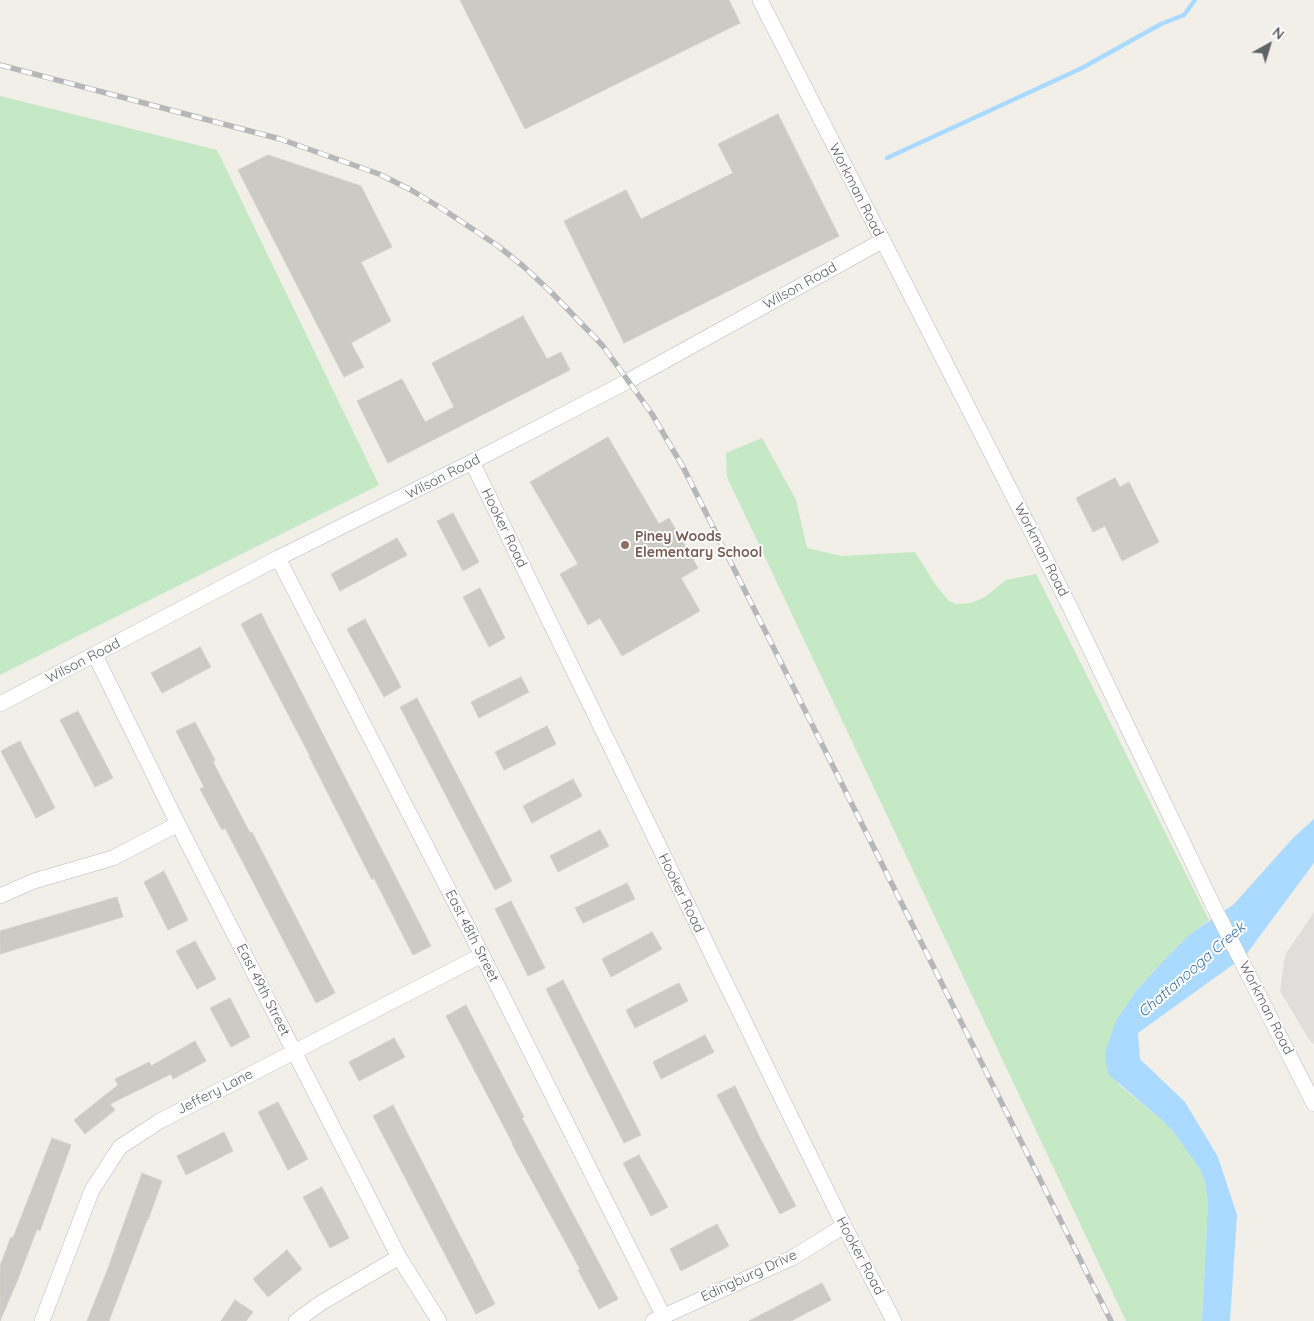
<!DOCTYPE html>
<html>
<head>
<meta charset="utf-8">
<style>
	body { margin:0 }
	#map { position:relative; width:1314px; height:1321px; overflow:hidden; background:#f1efe8; font-family:Quicksand,sans-serif }
	canvas { display:block }
	.north { position:absolute; left:1244px; top:20px; width:50px; height:50px; -webkit-text-stroke:4px #fff; paint-order:stroke; rotate:39deg; font-size:14px; font-weight:700; line-height:20px; text-align:center; color:#5f6368 }
	.north::after { content:''; display:block; margin:auto; width:18px; height:22px; background:#5f6368; clip-path:polygon(50% 0,100% 100%,50% 72%,0 100%) }
</style>
</head>
<body>
<div id="map">
<canvas width="1314" height="1321"></canvas>
<div class="north">N</div>
</div>
<script>
const ctx = document.querySelector('canvas').getContext('2d');
ctx.lineJoin = 'round';
function paint(path, color) {
  ctx.fillStyle = color;
  ctx.fill(path, 'evenodd');
}
function poly(rows) {
  const path = new Path2D();
  for (const r of rows) {
    path.moveTo(r[0], r[1]);
    for (let i = 2; i < r.length; i += 2) path.lineTo(r[i], r[i + 1]);
  }
  return path;
}
function trace(path, color, width, dash) {
  ctx.strokeStyle = color;
  ctx.lineWidth = width;
  ctx.lineCap = dash ? 'butt' : 'round';
  ctx.setLineDash(dash || []);
  ctx.stroke(path);
}
function drawText(font, color, halo, rows, align = 'center') {
  ctx.font = font + ' Quicksand,sans-serif';
  ctx.lineWidth = 4;
  ctx.setLineDash([]);
  ctx.textBaseline = 'middle';
  ctx.strokeStyle = halo;
  ctx.fillStyle = color;
  for (const [text, x, y, turn = 0] of rows) {
    ctx.save();
    ctx.translate(x, y);
    ctx.rotate((+turn || 0) * Math.PI / 180);
    ctx.textAlign = isNaN(turn) ? turn : align;
    if (halo) ctx.strokeText(text, 0, 0);
    ctx.fillText(text, 0, 0);
    ctx.restore();
  }
}
paint(poly([
	[1314,912,1314,1044,1310,1041,1280,991,1285,955]
]), '#e0deda');
paint(poly([
	[0,96,217,150,379,485,0,675],
	[762,438,796,500,807,548,841,556,915,552,935,584,949,601,957,604,971,603,985,597,1006,580,1036,574,1209,920,1190,934,1163,961,1136,991,1118,1084,1164,1122,1174,1133,1200,1169,1205,1183,1208,1201,1202,1321,1126,1321,727,477,726,453]
]), '#c5e8c5');
paint(poly([
	[1314,819,1314,863,1245,956,1138,1033,1140,1059,1185,1102,1218,1157,1237,1215,1230,1321,1202,1321,1208,1201,1205,1183,1200,1169,1174,1133,1164,1122,1109,1075,1105,1058,1106,1049,1116,1021,1136,991,1163,961,1190,934,1234,904,1294,837]
]), '#aadaff');
trace(poly([
	[887,158,1082,68,1161,24,1184,15,1195,0]
]), '#aadaff', 4.5);
const building = poly([
	[460,0,729,0,740,23,525,129,460,0],
	[778,114,839,236,624,343,564,221,626,190,641,219,733,173,718,144,778,114],
	[268,155,361,186,392,247,361,262,391,321,351,343,364,367,344,377,238,170,268,155],
	[523,316,547,359,561,352,570,370,388,463,357,401,402,379,425,422,454,407,432,363,523,316],
	[608,437,659,524,669,518,698,568,681,578,700,611,622,656,600,618,588,625,560,574,578,564,530,482,608,437],
	[1115,478,1120,487,1129,482,1159,542,1122,561,1105,526,1093,532,1076,498,1115,478],
	[453,513,479,562,463,571,437,521,453,513],
	[397,538,407,555,340,591,331,574,397,538],
	[480,588,505,638,489,647,463,597,480,588],
	[261,613,431,946,413,955,374,878,372,880,309,756,310,756,241,624,261,613],
	[365,619,401,687,384,697,347,629,365,619],
	[200,647,211,667,162,693,151,673,200,647],
	[521,677,529,692,479,718,471,702,521,677],
	[417,698,512,881,495,890,400,707,417,698],
	[78,711,113,778,95,787,60,720,78,711],
	[195,722,215,760,213,762,250,833,252,832,335,993,316,1003,225,828,222,830,200,789,204,787,176,731,195,722],
	[547,726,556,744,504,770,495,752,547,726],
	[20,741,55,808,36,818,1,751,20,741],
	[573,779,582,796,532,823,523,806,573,779],
	[600,830,609,846,558,872,550,856,600,830],
	[164,871,188,920,168,930,144,882,164,871],
	[627,883,635,899,583,923,575,908,627,883],
	[117,897,123,917,0,954,0,931,117,897],
	[511,901,545,968,528,976,495,909,511,901],
	[652,932,662,949,611,977,602,959,652,932],
	[195,941,216,979,197,989,176,951,195,941],
	[563,980,641,1135,624,1143,546,989,563,980],
	[679,983,688,1001,635,1028,626,1010,679,983],
	[230,998,250,1037,231,1047,210,1008,230,998],
	[466,1005,524,1117,522,1118,618,1299,599,1309,578,1270,580,1269,512,1144,513,1144,446,1016,466,1005],
	[705,1035,714,1052,661,1079,653,1062,705,1035],
	[394,1038,405,1057,359,1081,349,1062,394,1038],
	[195,1041,206,1061,173,1079,171,1074,110,1104,115,1110,85,1134,74,1120,118,1085,115,1079,149,1062,151,1066,195,1041],
	[735,1086,760,1138,796,1206,780,1214,717,1095,735,1086],
	[278,1102,308,1159,288,1170,258,1112,278,1102],
	[393,1105,495,1304,476,1314,373,1116,393,1105],
	[224,1132,233,1151,186,1175,177,1156,224,1132],
	[52,1138,71,1145,40,1231,37,1229,18,1279,0,1321,0,1266,11,1237,13,1238,52,1138],
	[639,1155,668,1207,651,1216,623,1163,639,1155],
	[142,1173,162,1181,148,1220,147,1220,109,1321,87,1321,107,1271,142,1173],
	[322,1187,349,1238,330,1248,303,1197,322,1187],
	[717,1224,729,1246,681,1271,670,1249,717,1224],
	[287,1250,302,1269,268,1297,253,1279,287,1250],
	[822,1283,831,1300,791,1321,749,1321,822,1283],
	[235,1300,253,1312,246,1321,221,1321,235,1300]
]);
paint(building, '#cccac5');
trace(building, '#d6d1c6', 1);
const minor = poly([
	[760,0,1070,607,1212,903,1314,1104],
	[472,462,844,1226,894,1321],
	[278,558,482,955,663,1315],
	[95,655,178,824,399,1257,439,1321],
	[0,704,278,558,472,462,630,380,882,241],
	[0,896,34,881,113,858,178,824],
	[42,1321,92,1190,120,1147,160,1121,482,955],
	[296,1321,321,1303,399,1257],
	[653,1321,792,1258,844,1226]
]);
trace(minor, '#b5b8bc', 16);
trace(minor, '#fff', 15);
const rail = poly([
	[0,65,280,139,379,174,411,190,441,208,498,246,523,266,551,292,603,346,652,414,683,467,1111,1321]
]);
trace(rail, '#b6b7b8', 5.5);
trace(rail, '#fff', 4, [11]);
for (const [x, y, r, color] of [
	[625,545,5,"#8d6e63"]
]) {
  const dot = new Path2D();
  dot.arc(x, y, r, 0, 2 * Math.PI);
  ctx.fillStyle = color;
  ctx.fill(dot);
  trace(dot, '#fff', 2);
}
drawText('14px', '#5f6368', '#fff', [
	["Workman Road",856,190,63],
	["Wilson Road",800,286,-29],
	["Wilson Road",443,477,-27],
	["Hooker Road",504,528,64],
	["Workman Road",1041,550,63],
	["Wilson Road",83,661,-27],
	["Hooker Road",681,893,64],
	["East 48th Street",472,936,63],
	["East 49th Street",263,990,63],
	["Workman Road",1266,1008,63],
	["Jeffery Lane",215,1092,-27],
	["Hooker Road",860,1256,62],
	["Edingburg Drive",749,1276,-25]
]);
drawText('bold 14px', '#785e54', '#fff', [
	["Piney Woods",635,537],
	["Elementary School",635,553]
], 'left');
drawText('italic 15px', '#4174aa', '#fff', [
	["Chattanooga Creek",1192,970,-41]
]);
</script>
</body>
</html>
